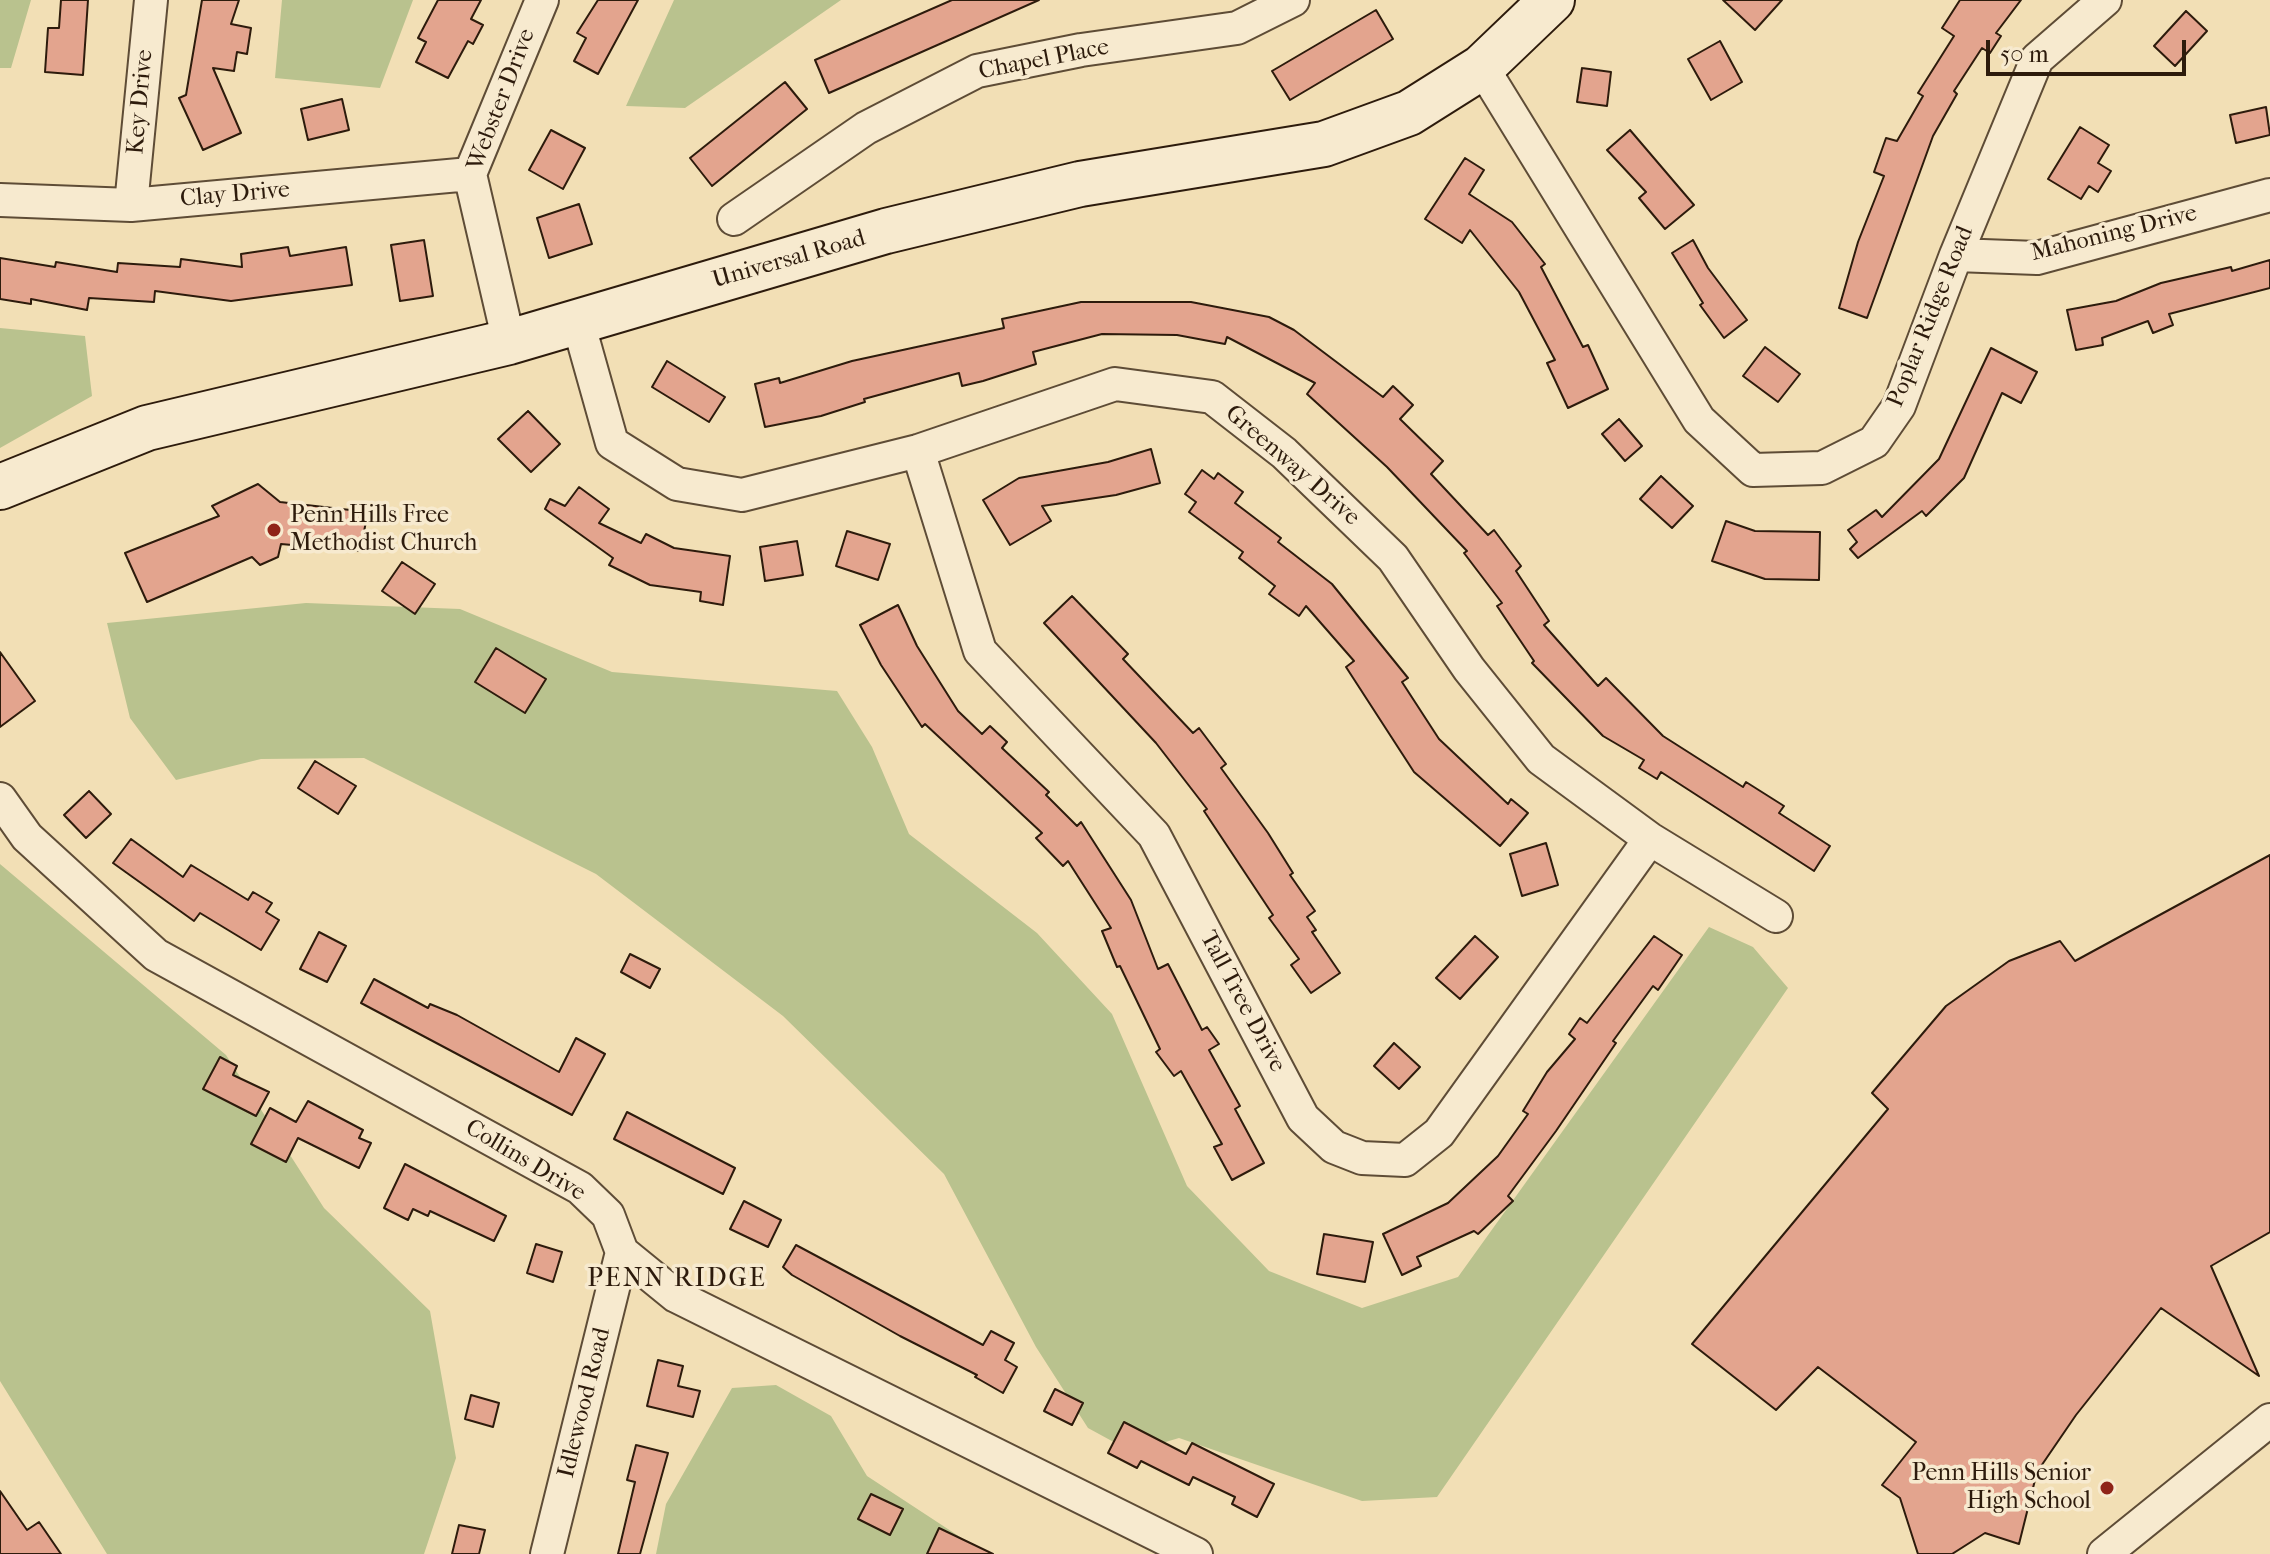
<!DOCTYPE html>
<html>
<head>
<meta charset="utf-8">
<style>
	body { margin:0 }
	#map { position:relative; width:2270px; height:1554px; overflow:hidden; background:#f2dfb5; font-family:"IM FELL French Canon",serif }
	canvas { display:block }
	.scale { position:absolute; left:1986px; top:40px; width:200px; height:36px; box-sizing:border-box; border:4px solid #2d1b0c; border-top:0; padding-left:10px; font-size:24px; line-height:28px; white-space:nowrap; color:#2d1b0c; -webkit-text-stroke:6px #f7eacf; paint-order:stroke }
</style>
</head>
<body>
<div id="map">
<canvas width="2270" height="1554"></canvas>
<div class="scale">50 m</div>
</div>
<script>
const ctx = document.querySelector('canvas').getContext('2d');
ctx.lineJoin = 'round';
function paint(path, color) {
  ctx.fillStyle = color;
  ctx.fill(path, 'evenodd');
}
function poly(rows) {
  const path = new Path2D();
  for (const r of rows) {
    path.moveTo(r[0], r[1]);
    for (let i = 2; i < r.length; i += 2) path.lineTo(r[i], r[i + 1]);
  }
  return path;
}
function trace(path, color, width, dash) {
  ctx.strokeStyle = color;
  ctx.lineWidth = width;
  ctx.lineCap = dash ? 'butt' : 'round';
  ctx.setLineDash(dash || []);
  ctx.stroke(path);
}
function drawText(font, color, halo, rows, align = 'center') {
  ctx.font = font + ' "IM FELL French Canon",serif';
  ctx.lineWidth = 7;
  ctx.setLineDash([]);
  ctx.textBaseline = 'middle';
  ctx.strokeStyle = halo;
  ctx.fillStyle = color;
  for (const [text, x, y, turn = 0] of rows) {
    ctx.save();
    ctx.translate(x, y);
    ctx.rotate((+turn || 0) * Math.PI / 180);
    ctx.textAlign = isNaN(turn) ? turn : align;
    if (halo) ctx.strokeText(text, 0, 0);
    ctx.fillText(text, 0, 0);
    ctx.restore();
  }
}
paint(poly([
	[0,0,31,0,11,68,0,68],
	[282,0,413,0,380,88,275,78],
	[674,0,841,0,685,108,626,106],
	[0,328,85,336,92,396,0,448],
	[306,603,460,609,612,672,837,691,872,747,909,834,1037,933,1112,1014,1187,1186,1269,1271,1362,1308,1458,1277,1709,927,1753,947,1788,988,1437,1497,1362,1501,1179,1438,1132,1452,1088,1428,1036,1347,944,1174,783,1016,596,874,364,758,261,759,176,780,130,718,107,623],
	[0,864,226,1055,324,1208,430,1311,456,1458,424,1554,107,1554,0,1381],
	[776,1385,831,1416,867,1476,986,1554,656,1554,666,1504,732,1388]
]), '#b9c28e');
const building = poly([
	[61,0,88,0,83,75,45,72,48,28,59,28,61,0],
	[202,0,239,0,231,24,251,28,247,54,237,52,234,71,213,68,241,133,203,150,179,98,186,95,202,0],
	[438,0,481,0,471,19,483,25,473,44,468,41,448,78,416,62,426,42,418,38,438,0],
	[598,0,638,0,598,74,574,61,586,38,577,33,598,0],
	[952,0,1039,0,829,93,815,60,952,0],
	[1723,0,1782,0,1755,30,1723,0],
	[1960,0,2021,0,1996,33,2001,36,1990,53,1982,48,1954,91,1957,94,1933,136,1867,318,1839,308,1858,242,1884,176,1874,172,1886,138,1897,141,1923,96,1918,93,1954,36,1942,28,1960,0],
	[1376,10,1393,39,1290,100,1272,71,1376,10],
	[2186,11,2207,31,2175,66,2154,46,2186,11],
	[1720,41,1742,82,1711,100,1688,59,1720,41],
	[1582,68,1611,72,1607,106,1577,102,1582,68],
	[785,82,807,109,712,186,690,158,785,82],
	[342,99,349,130,308,140,301,109,342,99],
	[2266,107,2270,135,2236,143,2230,115,2266,107],
	[2080,127,2109,145,2098,163,2111,171,2098,192,2089,186,2081,199,2048,179,2080,127],
	[551,130,585,148,563,189,529,170,551,130],
	[1630,130,1694,205,1665,229,1639,198,1646,192,1607,150,1630,130],
	[1465,158,1484,170,1469,194,1512,222,1545,264,1541,267,1583,347,1588,345,1608,389,1568,408,1547,363,1555,360,1519,292,1470,230,1462,243,1425,219,1465,158],
	[579,204,592,244,549,258,537,218,579,204],
	[424,240,433,296,400,301,391,245,424,240],
	[1693,240,1708,268,1747,320,1724,338,1700,305,1703,303,1672,253,1693,240],
	[288,247,290,256,346,247,352,285,231,301,155,291,154,302,89,298,87,310,31,299,31,304,0,299,0,258,55,267,56,262,117,272,118,263,180,267,181,259,242,267,241,254,288,247],
	[2270,260,2270,288,2169,314,2173,325,2153,333,2148,321,2102,338,2103,345,2076,350,2067,310,2116,301,2161,283,2231,267,2232,271,2270,260],
	[1081,302,1191,302,1269,317,1294,330,1383,397,1393,386,1413,405,1400,419,1443,461,1431,474,1488,535,1494,530,1521,566,1516,571,1549,621,1544,625,1598,686,1606,678,1663,736,1743,787,1746,782,1784,806,1779,813,1830,846,1814,871,1661,772,1657,779,1639,768,1644,760,1603,736,1532,663,1534,661,1497,606,1502,603,1464,553,1467,551,1387,467,1307,394,1315,383,1227,337,1225,344,1177,335,1102,334,1033,352,1036,364,983,381,962,386,959,373,864,399,865,402,821,416,765,427,755,384,779,378,780,383,852,361,1004,328,1002,319,1081,302],
	[1765,347,1800,374,1778,402,1743,376,1765,347],
	[1991,348,2037,372,2021,403,2002,393,1964,478,1926,516,1922,511,1858,558,1850,549,1857,542,1848,530,1876,510,1882,517,1939,459,1991,348],
	[667,361,725,397,709,422,652,387,667,361],
	[528,411,560,444,531,472,498,439,528,411],
	[1619,419,1642,446,1625,461,1602,434,1619,419],
	[1151,449,1160,483,1116,495,1042,506,1051,521,1010,545,983,500,1019,478,1108,462,1151,449],
	[1202,470,1214,479,1218,473,1243,492,1235,503,1281,538,1278,542,1332,584,1408,678,1402,682,1439,739,1508,804,1511,799,1528,813,1500,846,1414,772,1346,667,1354,661,1306,606,1299,616,1269,594,1275,586,1239,558,1243,552,1189,512,1196,502,1185,494,1202,470],
	[1661,476,1693,506,1672,528,1640,499,1661,476],
	[258,484,280,502,368,512,360,551,281,544,278,557,260,565,252,557,147,602,125,553,219,516,212,506,258,484],
	[579,487,609,509,599,523,641,543,646,534,674,548,730,556,723,605,700,601,701,592,650,585,609,565,613,558,545,509,550,499,565,506,579,487],
	[1726,521,1755,531,1820,532,1819,580,1765,579,1712,561,1726,521],
	[847,531,890,544,878,580,836,566,847,531],
	[797,541,803,575,765,581,760,547,797,541],
	[402,562,435,584,415,614,382,591,402,562],
	[1072,596,1128,654,1123,659,1193,733,1199,728,1226,764,1221,768,1268,833,1293,873,1290,875,1315,911,1307,917,1316,930,1312,932,1340,973,1311,993,1291,965,1299,959,1269,918,1273,915,1204,811,1207,809,1156,743,1044,623,1072,596],
	[898,605,917,646,958,711,982,734,990,726,1007,742,1002,748,1049,792,1046,795,1077,826,1081,822,1131,900,1158,969,1168,964,1202,1030,1207,1027,1219,1044,1209,1050,1240,1106,1235,1109,1264,1163,1232,1180,1214,1147,1222,1144,1181,1071,1174,1076,1156,1052,1160,1049,1120,966,1117,967,1102,931,1111,928,1068,861,1063,866,1036,838,1042,833,925,724,922,727,881,665,860,625,898,605],
	[496,648,546,679,525,713,475,682,496,648],
	[0,652,35,701,0,727,0,652],
	[315,761,356,786,338,814,298,788,315,761],
	[89,791,111,814,86,838,64,815,89,791],
	[131,839,183,877,191,865,248,900,253,892,272,903,266,912,279,920,261,950,200,913,194,921,113,863,131,839],
	[1546,843,1558,885,1522,896,1510,854,1546,843],
	[2270,855,2270,1232,2211,1266,2259,1376,2161,1308,2076,1415,2037,1472,2019,1544,1985,1533,1952,1554,1918,1554,1900,1498,1882,1485,1916,1442,1818,1367,1776,1410,1692,1344,1888,1109,1872,1093,1946,1006,2009,961,2060,941,2075,961,2270,855],
	[319,932,346,946,327,982,300,969,319,932],
	[1475,936,1498,957,1460,999,1436,978,1475,936],
	[1654,936,1682,955,1658,990,1653,986,1613,1041,1616,1043,1556,1131,1508,1196,1513,1201,1478,1234,1474,1231,1417,1257,1421,1266,1402,1275,1383,1234,1448,1203,1498,1156,1528,1114,1523,1111,1547,1072,1575,1039,1569,1034,1580,1018,1587,1023,1654,936],
	[630,954,660,969,650,988,621,972,630,954],
	[374,979,428,1008,430,1004,457,1015,559,1072,576,1038,605,1054,572,1115,361,1003,374,979],
	[1394,1043,1420,1067,1399,1089,1374,1066,1394,1043],
	[220,1057,237,1066,233,1075,269,1092,256,1116,203,1089,220,1057],
	[308,1101,363,1130,359,1138,371,1143,359,1168,298,1138,286,1162,251,1144,270,1108,296,1122,308,1101],
	[627,1112,735,1168,723,1194,614,1139,627,1112],
	[405,1164,506,1216,494,1241,430,1211,428,1216,413,1209,408,1220,384,1208,405,1164],
	[744,1201,781,1220,768,1247,730,1229,744,1201],
	[1324,1234,1373,1242,1365,1282,1317,1274,1324,1234],
	[536,1244,562,1252,553,1282,527,1273,536,1244],
	[796,1245,983,1345,991,1331,1014,1343,1005,1360,1017,1367,1003,1393,975,1377,977,1375,900,1336,792,1275,783,1267,796,1245],
	[658,1360,683,1366,678,1386,700,1391,693,1417,647,1406,658,1360],
	[1055,1389,1083,1403,1072,1425,1044,1411,1055,1389],
	[471,1395,499,1403,493,1427,465,1419,471,1395],
	[1124,1422,1186,1454,1192,1443,1274,1484,1257,1517,1232,1504,1235,1497,1193,1477,1189,1485,1141,1461,1137,1468,1108,1453,1124,1422],
	[636,1445,668,1453,640,1554,618,1554,635,1482,627,1480,636,1445],
	[0,1491,27,1530,39,1522,61,1554,0,1554,0,1491],
	[871,1494,903,1509,890,1535,858,1519,871,1494],
	[459,1525,485,1530,479,1554,452,1554,459,1525],
	[939,1528,993,1554,927,1554,939,1528]
]);
paint(building, '#e3a48e');
trace(building, '#2d1b0c', 2);
const street = poly([
	[1482,67,1699,420,1753,470,1822,468,1874,442,1899,406,1956,255,2037,59,2105,0],
	[0,200,131,205,470,174],
	[131,205,151,0],
	[734,219,866,128,977,71,1081,50,1237,28,1293,0],
	[1956,255,2037,258,2270,195],
	[578,322,612,443,677,484,742,495,918,451,1115,384,1212,397,1284,453,1393,558,1469,669,1541,759,1650,839,1776,916],
	[509,342,470,174,542,0],
	[918,451,980,651,1154,835,1303,1118,1334,1147,1362,1158,1405,1160,1439,1133,1650,839],
	[0,799,27,837,156,955,580,1188,608,1215,622,1252,676,1296,1196,1554],
	[547,1554,622,1252],
	[2104,1554,2270,1420]
]);
const secondary = poly([
	[0,487,147,428,509,342,886,231,1080,184,1324,144,1409,113,1482,67,1552,0]
]);
trace(street, '#5e4c36', 36);
trace(secondary, '#2d1b0c', 48);
trace(street, '#f7eacf', 32);
trace(secondary, '#f7eacf', 44);
for (const [x, y, r, color] of [
	[274,530,8,"#8f2418"],
	[2107,1488,8,"#8f2418"]
]) {
  const dot = new Path2D();
  dot.arc(x, y, r, 0, 2 * Math.PI);
  ctx.fillStyle = color;
  ctx.fill(dot);
  trace(dot, '#f7eacf', 3);
}
drawText('24px', '#2d1b0c', '#f7eacf', [
	["Chapel Place",1044,60,-11],
	["Webster Drive",502,100,-69],
	["Key Drive",141,102,-85],
	["Clay Drive",235,195,-5],
	["Mahoning Drive",2114,234,-14],
	["Universal Road",789,260,-16],
	["Poplar Ridge Road",1931,317,-68],
	["Greenway Drive",1292,466,41],
	["Tall Tree Drive",1242,1002,62],
	["Collins Drive",525,1161,31],
	["Idlewood Road",585,1403,-76]
]);
drawText('24px', '#2d1b0c', '#f7eacf', [
	["Penn Hills Free",290,516],
	["Methodist Church",290,544],
	["Penn Hills Senior",2091,1474,"right"],
	["High School",2091,1502,"right"]
], 'left');
ctx.letterSpacing = '2px';
drawText('26px', '#2d1b0c', '#f7eacf', [
	["PENN RIDGE",677,1280]
]);
ctx.letterSpacing = '0px';
</script>
</body>
</html>
